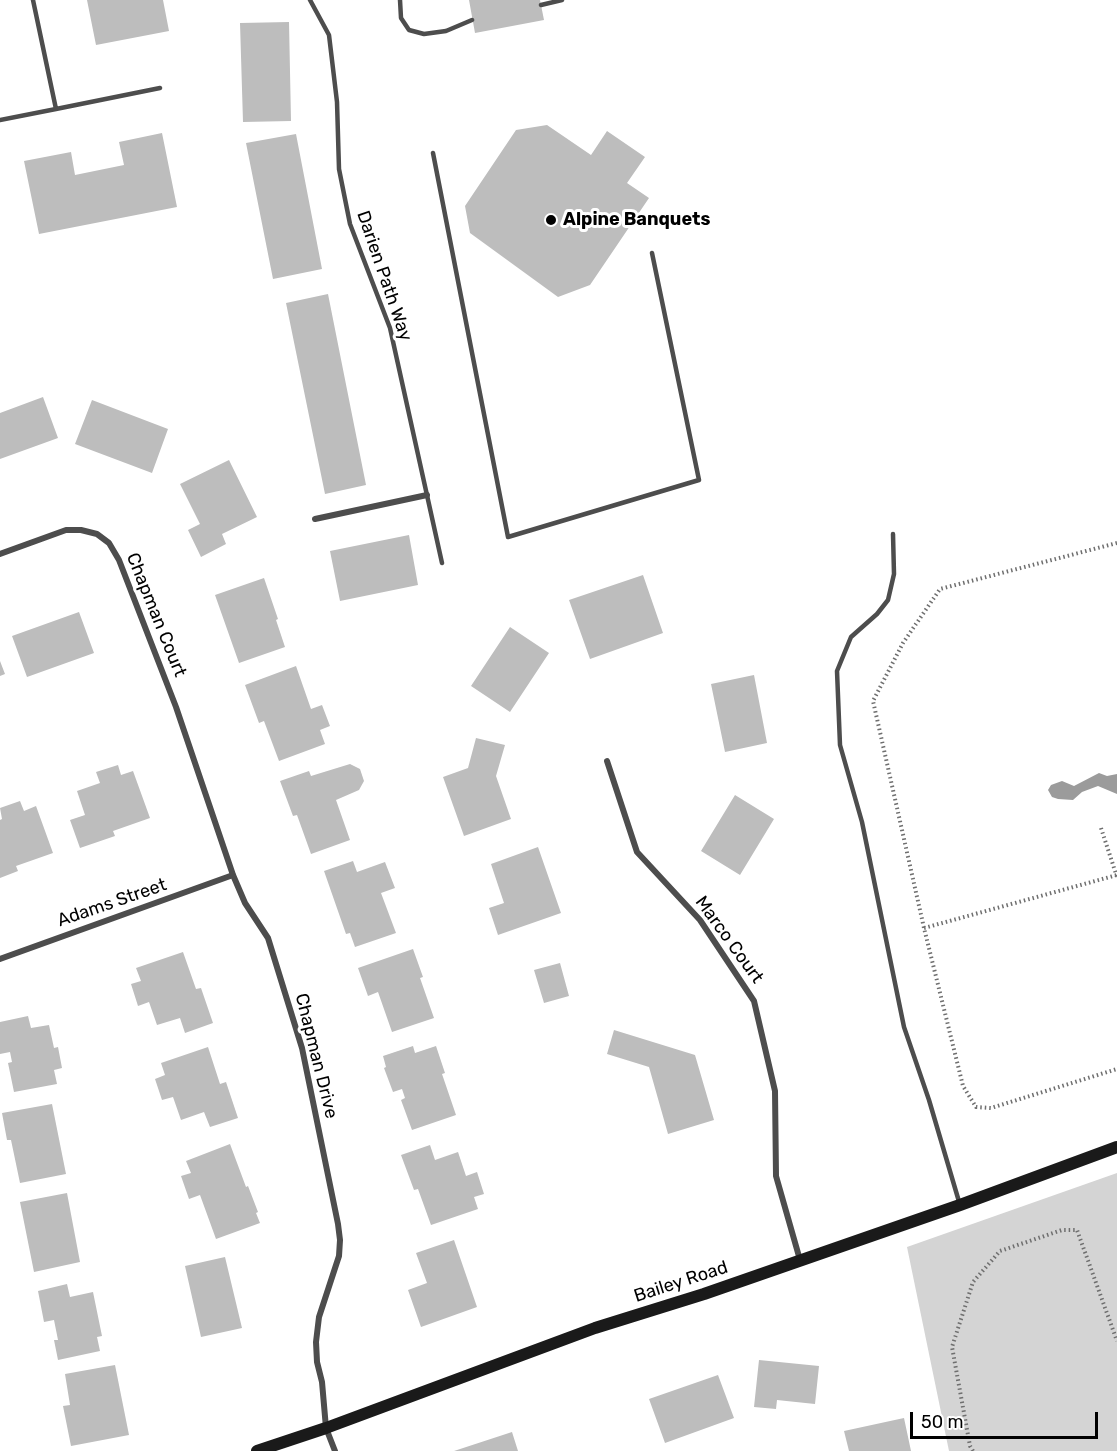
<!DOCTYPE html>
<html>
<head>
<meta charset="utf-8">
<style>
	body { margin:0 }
	#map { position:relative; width:1117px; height:1451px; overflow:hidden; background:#fff; font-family:Rubik,sans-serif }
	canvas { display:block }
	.scale { position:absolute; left:910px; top:1412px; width:188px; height:27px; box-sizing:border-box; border:3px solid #000; border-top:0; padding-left:8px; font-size:18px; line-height:21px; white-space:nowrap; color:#000; -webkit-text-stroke:4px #fff; paint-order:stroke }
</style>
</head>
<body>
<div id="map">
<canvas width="1117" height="1451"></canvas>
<div class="scale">50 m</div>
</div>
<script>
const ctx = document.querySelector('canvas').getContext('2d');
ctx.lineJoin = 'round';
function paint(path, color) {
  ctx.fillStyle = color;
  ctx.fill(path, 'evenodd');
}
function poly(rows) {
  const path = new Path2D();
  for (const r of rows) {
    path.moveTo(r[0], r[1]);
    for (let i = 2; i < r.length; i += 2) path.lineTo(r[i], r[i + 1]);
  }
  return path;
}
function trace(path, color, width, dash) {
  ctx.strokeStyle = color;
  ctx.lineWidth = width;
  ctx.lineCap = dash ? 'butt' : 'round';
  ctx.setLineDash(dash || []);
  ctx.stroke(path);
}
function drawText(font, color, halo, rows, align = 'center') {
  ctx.font = font + ' Rubik,sans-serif';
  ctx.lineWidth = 6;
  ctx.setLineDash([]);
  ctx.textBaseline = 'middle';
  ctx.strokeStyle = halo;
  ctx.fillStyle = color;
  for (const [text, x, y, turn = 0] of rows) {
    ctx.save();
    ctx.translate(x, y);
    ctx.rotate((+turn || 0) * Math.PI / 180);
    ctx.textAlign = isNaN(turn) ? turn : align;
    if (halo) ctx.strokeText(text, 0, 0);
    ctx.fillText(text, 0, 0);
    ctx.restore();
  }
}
paint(poly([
	[1117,1173,1117,1451,949,1451,907,1247]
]), '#d4d4d4');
paint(poly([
	[1099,773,1107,776,1117,774,1117,794,1098,786,1082,792,1073,800,1058,799,1052,797,1048,790,1051,785,1062,781,1074,786]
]), '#9b9b9b');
paint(poly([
	[87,0,163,0,169,31,96,45],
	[469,0,540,0,544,20,475,33],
	[289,22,291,121,243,122,240,23],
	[547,125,591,155,607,131,645,157,627,183,649,198,590,285,558,297,470,233,465,206,516,130],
	[162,133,177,207,39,234,24,161,71,152,75,175,124,165,119,142],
	[296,134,322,269,273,279,246,143],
	[328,294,366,485,325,494,286,303],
	[43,397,58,438,0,459,0,413],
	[92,400,168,429,152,473,75,444],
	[229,460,257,517,222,534,226,544,201,557,188,530,200,524,180,484],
	[409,535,418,585,340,601,330,551],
	[643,575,663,633,590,659,569,600],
	[264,578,278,619,276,620,285,647,239,663,215,595],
	[79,612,94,653,27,677,12,636],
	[510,627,549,653,510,712,471,686],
	[0,661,5,674,0,676],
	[296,666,311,709,322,705,330,726,320,730,325,744,279,761,264,721,259,723,245,685],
	[754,675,767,743,725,752,711,684],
	[476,738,505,745,496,776,511,819,464,836,443,777,468,768],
	[350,764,360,769,364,781,359,790,336,800,350,840,311,854,297,815,293,816,280,781,309,771,311,776],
	[118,765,121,775,133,771,150,818,113,831,115,836,80,848,70,820,85,815,77,791,100,783,96,772],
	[735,795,774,819,740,875,701,851],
	[20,801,24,811,36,806,53,853,16,866,18,871,0,878,0,820,2,819,0,808],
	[538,847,561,913,498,935,489,908,504,903,491,864],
	[353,861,357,872,385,862,395,888,381,893,396,933,355,947,350,933,346,934,324,871],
	[413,949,423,977,420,978,434,1018,392,1032,378,992,368,996,358,968],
	[183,952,196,989,201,988,213,1023,185,1033,180,1018,157,1025,149,1002,138,1006,131,984,141,981,136,968],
	[560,963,569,996,544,1003,534,970],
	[28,1016,31,1028,49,1025,54,1048,58,1047,62,1068,54,1070,57,1084,14,1092,8,1063,12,1062,10,1052,0,1054,0,1022],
	[614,1030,695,1055,714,1120,668,1134,649,1067,607,1054],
	[413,1046,415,1053,436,1046,445,1073,442,1074,456,1115,412,1130,401,1100,405,1098,402,1089,393,1092,384,1068,386,1067,383,1056],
	[208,1047,220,1084,226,1082,238,1118,210,1127,204,1112,181,1120,173,1097,162,1100,155,1079,165,1075,161,1063],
	[52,1104,66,1174,20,1183,11,1140,7,1140,2,1113],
	[230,1144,246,1187,248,1186,258,1212,256,1213,260,1223,216,1239,200,1195,189,1199,181,1176,191,1173,186,1161],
	[430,1145,435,1160,458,1152,466,1176,477,1172,484,1194,474,1197,478,1209,431,1225,418,1189,414,1190,401,1155],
	[67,1193,80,1262,34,1272,20,1202],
	[454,1240,477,1307,421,1327,408,1290,427,1283,416,1253],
	[225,1257,242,1328,201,1337,185,1266],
	[67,1284,70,1297,93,1292,102,1336,97,1337,100,1351,58,1360,54,1340,58,1340,54,1320,44,1322,38,1291],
	[759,1360,819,1366,815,1404,777,1400,776,1409,754,1407],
	[115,1365,129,1435,71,1446,63,1406,70,1405,65,1374],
	[718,1375,734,1418,665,1443,649,1399],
	[904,1418,911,1451,849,1451,844,1431],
	[512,1432,518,1451,454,1451]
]), '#bdbdbd');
trace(poly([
	[1117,543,940,589,903,643,873,701,924,928,963,1086,976,1107,991,1108,1117,1069],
	[1101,828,1117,877],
	[924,928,1117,875],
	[973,1451,970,1446,952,1347,973,1282,1000,1251,1062,1230,1077,1230,1117,1341]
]), '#6f6f6f', 4, [1.5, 3]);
trace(poly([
	[310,0,329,35,337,102,339,169,350,224,390,328,442,563],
	[400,0,401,18,409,30,424,34,446,31,472,20],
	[541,5,562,0],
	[56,109,160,88],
	[0,120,56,109,33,0],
	[433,153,508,537,699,480,652,253],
	[893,534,894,574,888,600,877,614,851,637,837,671,840,745,862,822,904,1027,929,1100,960,1205]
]), '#4d4d4d', 4.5);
trace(poly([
	[315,519,427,495],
	[0,554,66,530,81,530,97,534,109,543,119,560,176,707,233,875,245,903,268,938,302,1048,338,1224,340,1240,339,1256,319,1317,316,1342,317,1362,322,1382,326,1428,335,1451],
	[607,761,637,852,700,920,754,1001,775,1091,776,1176,800,1260],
	[0,959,233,875]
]), '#4d4d4d', 6);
trace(poly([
	[257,1451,326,1428,595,1328,704,1294,960,1205,1117,1147]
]), '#1a1a1a', 12);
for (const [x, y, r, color] of [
	[551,220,6,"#000"]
]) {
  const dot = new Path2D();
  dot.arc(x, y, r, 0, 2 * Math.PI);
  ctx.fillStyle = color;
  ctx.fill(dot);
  trace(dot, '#fff', 2);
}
drawText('bold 18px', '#000', '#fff', [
	["Alpine Banquets",563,220]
], 'left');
drawText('18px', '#000', '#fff', [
	["Darien Path Way",384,276,71],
	["Chapman Court",156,615,68],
	["Adams Street",112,903,-19],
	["Marco Court",729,940,54],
	["Chapman Drive",316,1056,76],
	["Bailey Road",681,1282,-18]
]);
</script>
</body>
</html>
